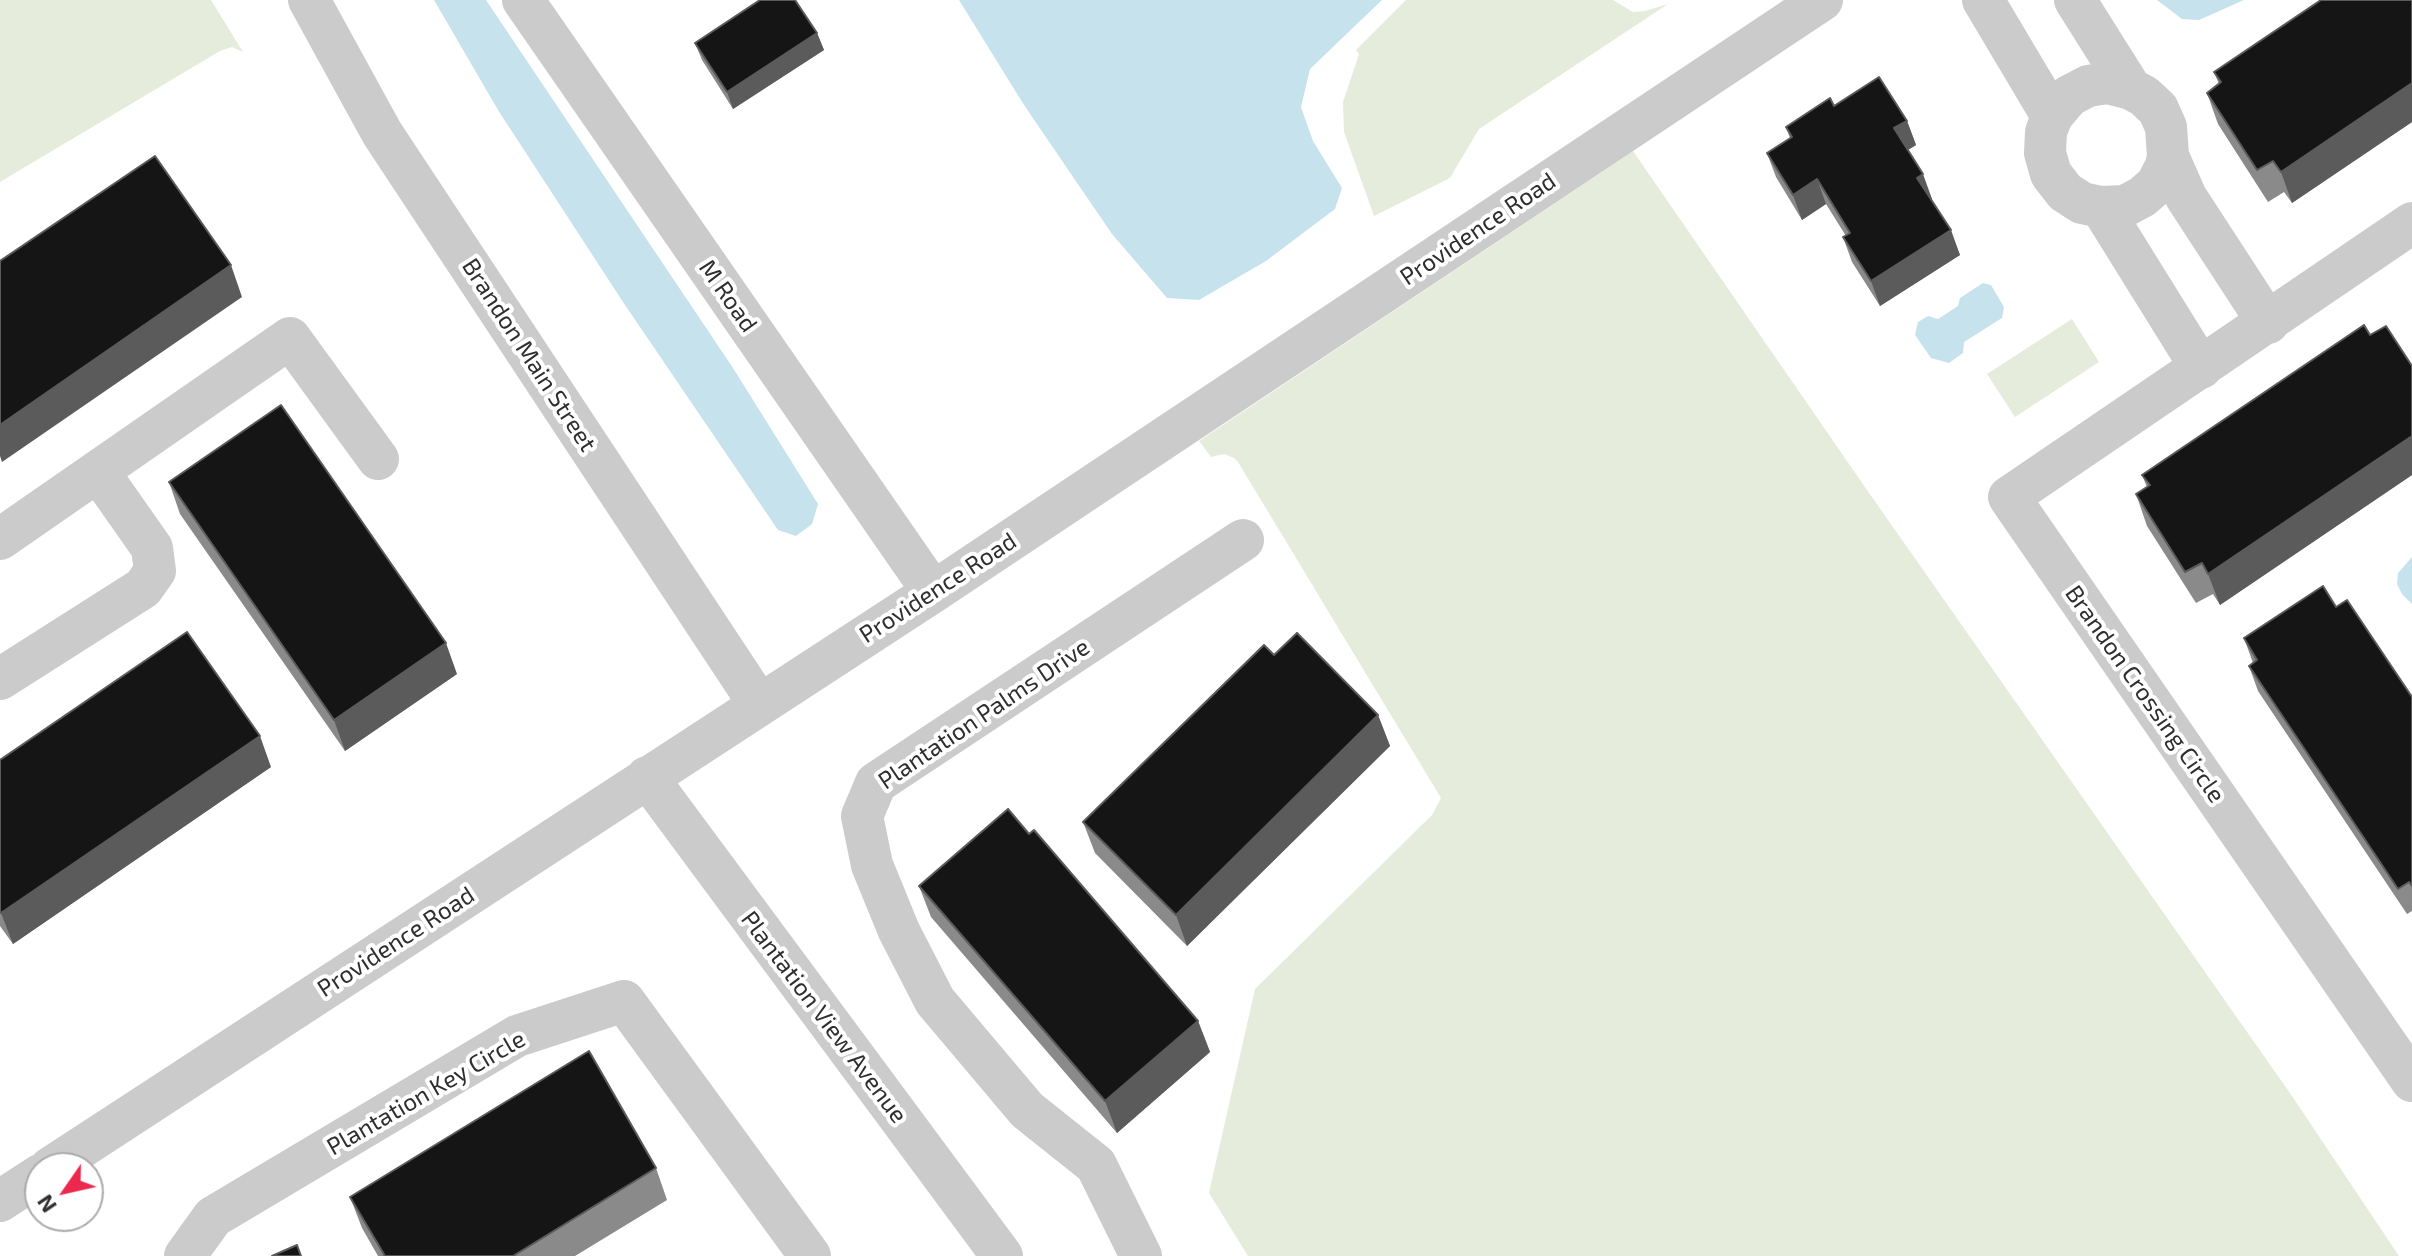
<!DOCTYPE html>
<html>
<head>
<meta charset="utf-8">
<style>
	body { margin:0 }
	#map { position:relative; width:2412px; height:1256px; overflow:hidden; background:#fff; font-family:"Exo 2",sans-serif }
	canvas { display:block }
	.north { position:absolute; left:24px; top:1152px; width:80px; height:80px; box-sizing:border-box; background:#fff; border:2px solid #ababab; border-radius:50%; rotate:236deg; font-size:22px; font-weight:700; line-height:32px; text-align:center; color:#2e2e2e }
	.north::after { content:''; display:block; margin:auto; width:28px; height:36px; background:#ed284e; clip-path:polygon(50% 0,100% 100%,50% 72%,0 100%) }
</style>
</head>
<body>
<div id="map">
<canvas width="2412" height="1256"></canvas>
<div class="north">N</div>
</div>
<script>
const ctx = document.querySelector('canvas').getContext('2d');
ctx.lineJoin = 'round';
function paint(path, color) {
  ctx.fillStyle = color;
  ctx.fill(path, 'evenodd');
}
function poly(rows) {
  const path = new Path2D();
  for (const r of rows) {
    path.moveTo(r[0], r[1]);
    for (let i = 2; i < r.length; i += 2) path.lineTo(r[i], r[i + 1]);
  }
  return path;
}
function trace(path, color, width, dash) {
  ctx.strokeStyle = color;
  ctx.lineWidth = width;
  ctx.lineCap = dash ? 'butt' : 'round';
  ctx.setLineDash(dash || []);
  ctx.stroke(path);
}
function drawText(font, color, halo, rows, align = 'center') {
  ctx.font = font + ' "Exo 2",sans-serif';
  ctx.lineWidth = 8;
  ctx.setLineDash([]);
  ctx.textBaseline = 'middle';
  ctx.strokeStyle = halo;
  ctx.fillStyle = color;
  for (const [text, x, y, turn = 0] of rows) {
    ctx.save();
    ctx.translate(x, y);
    ctx.rotate((+turn || 0) * Math.PI / 180);
    ctx.textAlign = isNaN(turn) ? turn : align;
    if (halo) ctx.strokeText(text, 0, 0);
    ctx.fillText(text, 0, 0);
    ctx.restore();
  }
}
paint(poly([
	[0,0,211,0,243,52,232,47,220,51,0,182],
	[1406,0,1613,0,1633,12,1645,11,1668,4,1479,129,1450,178,1374,216,1344,132,1343,102,1359,54,1356,50],
	[1633,151,1867,490,2292,1096,2399,1256,1248,1256,1209,1193,1255,989,1432,815,1441,798,1238,462,1234,458,1224,454,1211,457,1199,441],
	[2072,319,2099,362,2015,417,1987,374]
]), '#e6ecdb');
paint(poly([
	[434,0,486,0,733,368,818,504,812,524,796,536,778,530,623,302,498,110],
	[959,0,1382,0,1310,69,1301,107,1313,141,1342,188,1335,209,1266,261,1199,300,1167,298,1112,234,1024,105],
	[2157,0,2244,0,2199,20,2182,19],
	[1983,283,1991,285,2004,307,2002,318,1964,342,1963,353,1949,363,1931,358,1915,335,1918,322,1928,316,1938,319,1958,306,1960,298],
	[2412,557,2412,604,2402,594,2397,584,2398,573]
]), '#c6e2ed');
trace(poly([
	[309,0,382,133,759,704],
	[523,0,933,592],
	[1983,0,2052,116,2046,132,2045,153,2051,174,2065,192,2082,203,2101,207,2201,368],
	[2075,0,2131,89,2144,96,2158,109,2166,127,2168,156,2186,197,2268,323],
	[2052,116,2069,96,2088,86,2107,83,2131,89],
	[2101,207,2125,206,2142,197,2157,184,2166,166,2168,156],
	[2412,223,2009,497,2412,1081],
	[0,539,290,338,378,459],
	[0,679,143,588,155,571,152,548,98,471],
	[647,777,1002,1256],
	[50,1168,933,592,1822,0],
	[0,1201,40,1175],
	[185,1256,213,1217,517,1036,624,1001,810,1256],
	[1141,1256,1096,1165,1027,1110,935,1001,899,931,872,865,862,816,876,783,1243,540]
]), '#cbcbcb', 42);
paint(poly([
	[2412,0,2412,122,2292,203,2284,192,2268,202,2218,124,2207,93,2219,84,2214,72],
	[817,33,824,50,733,109,702,60,695,43],
	[1907,121,1916,145,1908,150,1932,199,1931,199,1960,255,1880,306,1852,262,1843,237,1846,236,1826,204,1802,220,1776,177,1767,153,1790,138,1786,127],
	[2412,366,2412,475,2220,605,2213,594,2196,603,2147,526,2136,494,2147,487,2142,475],
	[169,482,457,674,345,751,180,514],
	[2336,607,2412,697,2412,911,2407,914,2258,691,2249,666,2253,663,2244,638],
	[1274,655,1378,715,1390,746,1187,946,1095,853,1083,822],
	[0,760,271,767,13,944,0,926],
	[1029,834,1198,1021,1210,1052,1117,1133,931,917,919,886],
	[656,1168,667,1200,575,1256,378,1256,362,1228,350,1197]
]), '#8a8a8a');
paint(poly([
	[817,33,824,50,733,109,727,92],
	[2412,83,2412,122,2292,203,2281,172],
	[1907,121,1916,145,1903,153,1894,128],
	[1923,174,1932,199,1926,202,1917,178],
	[1817,179,1826,204,1802,220,1793,195],
	[1951,230,1960,255,1880,306,1871,281],
	[231,265,242,297,2,462,0,456,0,425],
	[2412,437,2412,475,2220,605,2208,574],
	[446,643,457,674,345,751,334,720],
	[1378,715,1390,746,1187,946,1176,915],
	[260,736,271,767,13,944,1,913],
	[1198,1021,1210,1052,1117,1133,1105,1101]
]), '#5b5b5b');
const building = poly([
	[760,0,795,0,817,33,727,92,695,43,760,0],
	[2321,0,2412,0,2412,83,2281,172,2273,161,2257,170,2207,93,2221,82,2214,72,2321,0],
	[1879,77,1907,121,1894,128,1923,174,1917,178,1951,230,1871,281,1843,237,1850,233,1817,179,1793,195,1767,153,1792,137,1786,127,1830,98,1834,106,1879,77],
	[155,156,231,265,0,425,0,261,155,156],
	[2364,325,2370,335,2386,326,2412,366,2412,436,2208,574,2202,563,2185,572,2136,494,2150,485,2142,475,2364,325],
	[281,405,446,643,334,720,169,482,281,405],
	[2323,586,2336,607,2347,600,2412,697,2412,886,2409,882,2398,889,2249,666,2257,660,2244,638,2323,586],
	[187,632,260,736,1,913,0,911,0,760,187,632],
	[1297,633,1378,715,1176,915,1083,822,1264,645,1274,655,1297,633],
	[1008,809,1029,834,1034,830,1198,1021,1105,1101,919,886,1008,809],
	[589,1051,656,1168,513,1256,385,1256,350,1197,589,1051],
	[297,1245,301,1256,272,1256,297,1245]
]);
paint(building, '#151515');
trace(building, '#5b5b5b', 2);
drawText('24px', '#2e2e2e', '#fff', [
	["Providence Road",1478,229,-34],
	["M Road",728,296,55],
	["Brandon Main Street",529,355,57],
	["Providence Road",938,588,-33],
	["Brandon Crossing Circle",2145,694,55],
	["Plantation Palms Drive",984,714,-34],
	["Providence Road",396,942,-33],
	["Plantation View Avenue",824,1017,53],
	["Plantation Key Circle",426,1093,-30]
]);
</script>
</body>
</html>
